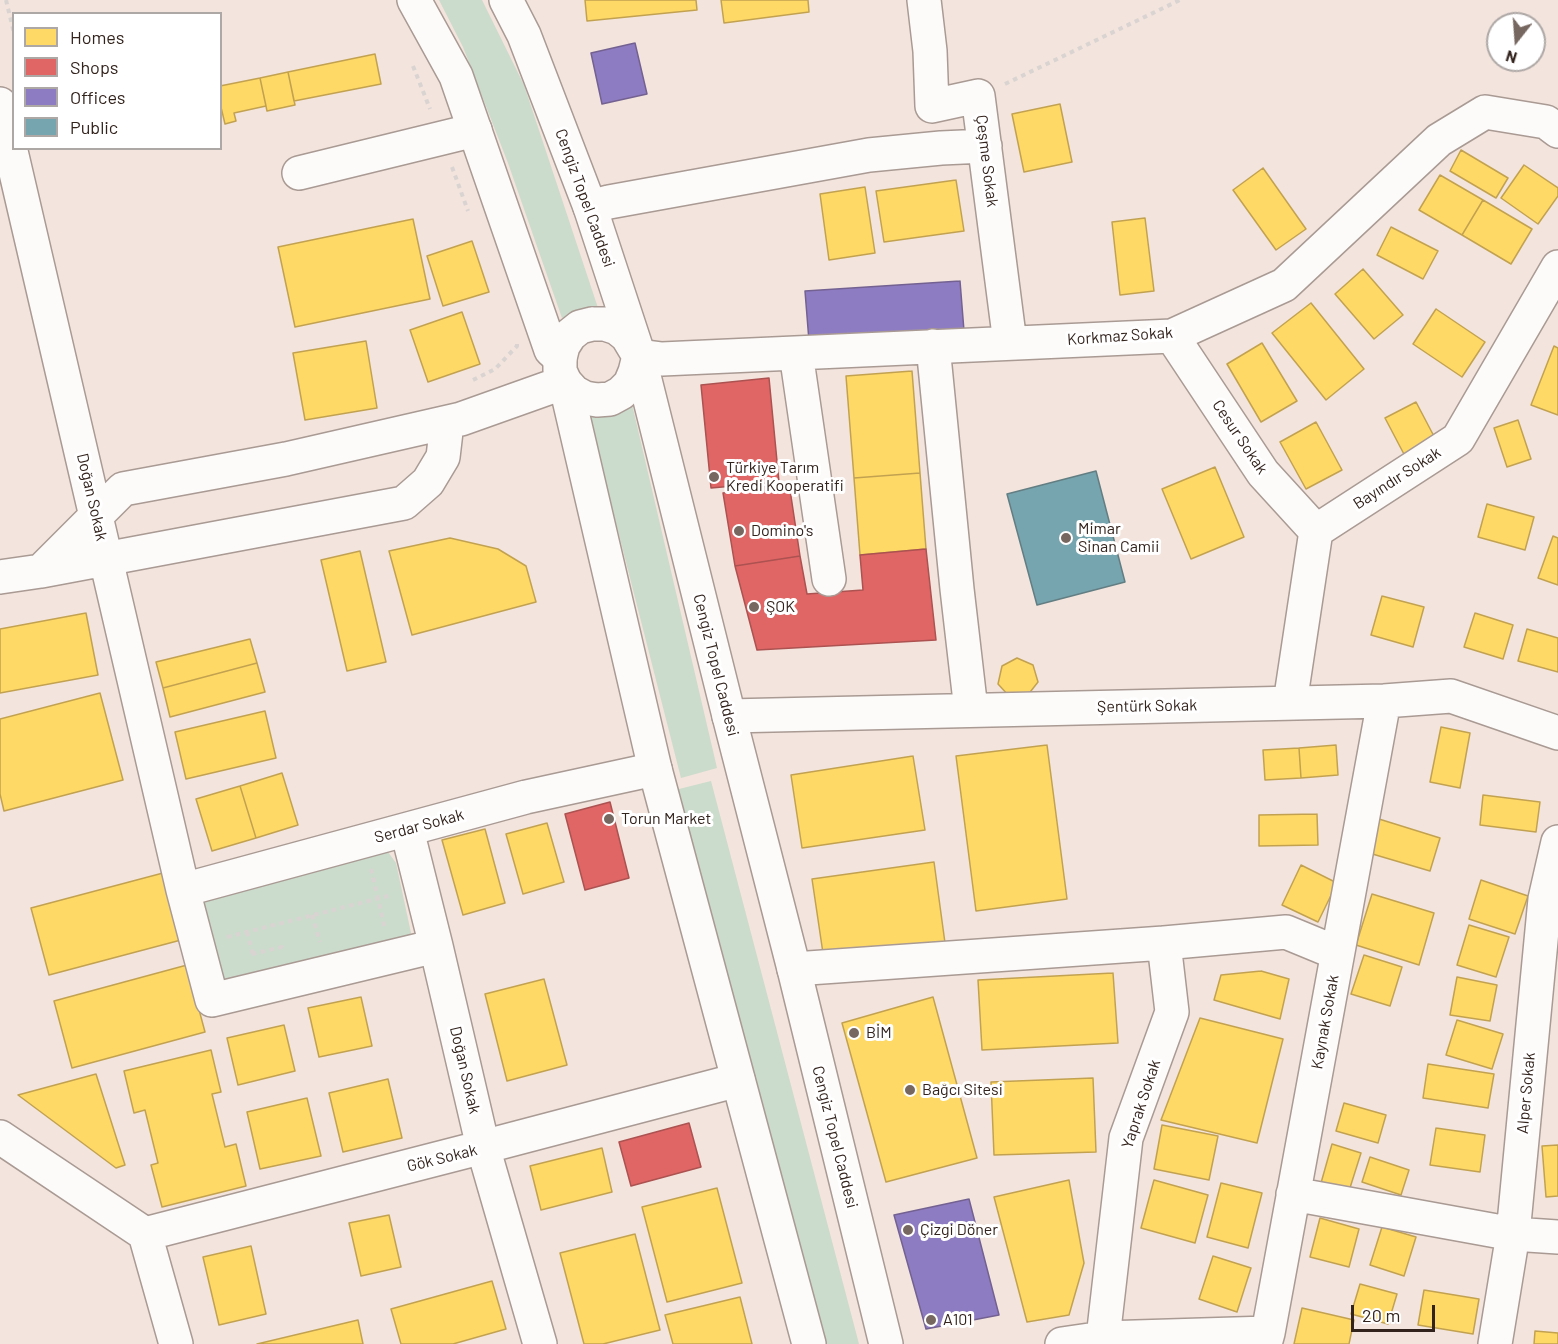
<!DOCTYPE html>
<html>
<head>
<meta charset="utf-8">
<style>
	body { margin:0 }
	#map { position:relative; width:1558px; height:1344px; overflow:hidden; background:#f3e4dd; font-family:Barlow,sans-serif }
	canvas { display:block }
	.legend { position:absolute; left:12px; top:12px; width:210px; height:138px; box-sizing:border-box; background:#fff; border:2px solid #ada7a5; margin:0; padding:8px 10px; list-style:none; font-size:18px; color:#33231d }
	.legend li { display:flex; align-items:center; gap:12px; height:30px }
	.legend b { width:30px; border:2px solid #ada7a5 }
	.north { position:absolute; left:1486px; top:12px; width:60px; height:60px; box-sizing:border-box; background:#fff; border:2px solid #ada7a5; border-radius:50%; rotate:197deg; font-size:16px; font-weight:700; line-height:24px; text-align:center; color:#33231d }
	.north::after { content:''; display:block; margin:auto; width:21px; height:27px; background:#766760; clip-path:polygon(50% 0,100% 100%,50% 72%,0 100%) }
	.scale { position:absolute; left:1351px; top:1305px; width:84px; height:27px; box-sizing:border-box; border:3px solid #33231d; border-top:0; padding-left:8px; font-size:18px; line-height:21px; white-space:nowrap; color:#33231d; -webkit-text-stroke:4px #fff; paint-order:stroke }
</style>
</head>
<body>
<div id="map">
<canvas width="1558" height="1344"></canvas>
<ul class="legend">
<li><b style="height:16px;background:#ffd966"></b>Homes</li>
<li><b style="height:16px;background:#e06666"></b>Shops</li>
<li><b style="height:16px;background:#8e7cc3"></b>Offices</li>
<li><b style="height:16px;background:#76a5af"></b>Public</li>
</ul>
<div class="north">N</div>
<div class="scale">20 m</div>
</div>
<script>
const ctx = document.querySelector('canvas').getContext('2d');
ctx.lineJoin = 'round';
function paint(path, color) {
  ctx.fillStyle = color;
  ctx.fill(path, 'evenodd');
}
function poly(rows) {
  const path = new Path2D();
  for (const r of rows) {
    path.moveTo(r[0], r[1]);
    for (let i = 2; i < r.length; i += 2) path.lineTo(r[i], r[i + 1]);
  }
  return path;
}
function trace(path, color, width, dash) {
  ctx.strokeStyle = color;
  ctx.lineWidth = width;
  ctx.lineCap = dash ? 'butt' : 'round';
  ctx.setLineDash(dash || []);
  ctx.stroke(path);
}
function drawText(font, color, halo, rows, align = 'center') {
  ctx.font = font + ' Barlow,sans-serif';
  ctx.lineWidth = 6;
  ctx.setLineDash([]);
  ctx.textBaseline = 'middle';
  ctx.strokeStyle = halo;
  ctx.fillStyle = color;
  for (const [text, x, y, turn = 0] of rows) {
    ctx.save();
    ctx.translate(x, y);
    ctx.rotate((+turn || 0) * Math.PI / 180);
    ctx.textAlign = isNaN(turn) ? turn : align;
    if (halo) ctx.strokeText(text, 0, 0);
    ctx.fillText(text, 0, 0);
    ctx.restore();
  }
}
paint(poly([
	[439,0,482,0,524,85,598,308,562,318,508,163,463,47],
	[631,400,717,768,681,778,588,413],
	[711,781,859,1344,816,1344,671,791],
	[377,848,388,852,396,863,411,933,407,940,240,982,225,979,219,972,200,901]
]), '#cbdbcc');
const homes = poly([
	[585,0,696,0,697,10,587,21,585,0],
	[721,0,808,0,809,12,724,23,721,0],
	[375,54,381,84,294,101,288,72,375,54],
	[288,72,295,105,267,111,260,78,288,72],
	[260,78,266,106,234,113,236,121,225,124,220,103,220,86,260,78],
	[1060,104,1072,162,1024,172,1012,114,1060,104],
	[1461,150,1508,178,1496,198,1450,171,1461,150],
	[1524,165,1558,188,1558,196,1538,224,1501,198,1524,165],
	[1263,168,1306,229,1276,250,1233,190,1263,168],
	[1440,175,1483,200,1462,235,1419,210,1440,175],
	[956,180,964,231,884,242,876,191,956,180],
	[865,187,875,253,829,260,820,194,865,187],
	[1483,200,1532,229,1511,264,1462,235,1483,200],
	[1145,218,1154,291,1120,295,1112,222,1145,218],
	[413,219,430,299,295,327,278,247,413,219],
	[1391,227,1438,251,1423,279,1377,255,1391,227],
	[472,241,489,292,443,306,427,256,472,241],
	[1363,269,1403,315,1374,339,1335,294,1363,269],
	[1311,303,1364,369,1326,400,1272,333,1311,303],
	[1436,309,1485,342,1462,377,1413,344,1436,309],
	[462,312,480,364,428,382,410,330,462,312],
	[366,341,377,408,305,420,293,353,366,341],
	[1262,343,1297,401,1261,422,1227,364,1262,343],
	[1554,346,1558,348,1558,415,1531,405,1554,346],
	[912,371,920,473,854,478,846,376,912,371],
	[1416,402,1437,442,1406,458,1385,418,1416,402],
	[1518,420,1531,459,1507,467,1494,428,1518,420],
	[1316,422,1342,470,1306,489,1280,442,1316,422],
	[1215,467,1244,537,1191,559,1162,489,1215,467],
	[920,473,926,549,860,555,854,478,920,473],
	[1487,504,1534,517,1525,550,1478,537,1487,504],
	[1553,536,1558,538,1558,585,1538,578,1553,536],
	[450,538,498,549,526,566,536,602,412,635,389,551,450,538],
	[360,551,386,662,347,671,321,560,360,551],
	[1382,596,1424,607,1413,647,1371,635,1382,596],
	[86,613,98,675,0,693,0,629,86,613],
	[1475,613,1513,625,1503,659,1464,647,1475,613],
	[1527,629,1558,638,1558,672,1518,661,1527,629],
	[250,639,257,663,163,688,156,662,250,639],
	[1017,658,1033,665,1038,682,1027,696,1010,697,998,684,1002,666,1017,658],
	[257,663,265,692,170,717,163,688,257,663],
	[100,693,123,780,4,811,0,794,0,719,100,693],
	[265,711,276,758,186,779,175,732,265,711],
	[1441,727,1470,733,1460,788,1430,782,1441,727],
	[1047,745,1067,899,976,911,956,756,1047,745],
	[1336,745,1338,775,1301,778,1299,748,1336,745],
	[1299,748,1301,778,1265,780,1263,750,1299,748],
	[913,756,925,830,802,848,791,775,913,756],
	[282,773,298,825,256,838,240,786,282,773],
	[240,786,256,838,212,851,196,799,240,786],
	[1483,795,1540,802,1536,832,1480,825,1483,795],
	[1317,814,1318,845,1259,846,1259,815,1317,814],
	[1379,819,1440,838,1430,871,1369,853,1379,819],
	[547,823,564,882,523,894,506,834,547,823],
	[485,829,505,903,463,915,442,840,485,829],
	[934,862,945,943,824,960,812,879,934,862],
	[1301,865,1337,883,1318,922,1282,905,1301,865],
	[163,873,181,940,49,975,31,908,163,873],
	[1481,880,1528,896,1515,934,1469,919,1481,880],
	[1372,894,1434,913,1419,965,1356,945,1372,894],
	[1469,925,1509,937,1496,977,1457,965,1469,925],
	[1364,955,1402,967,1390,1006,1351,994,1364,955],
	[187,965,205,1032,72,1068,54,1001,187,965],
	[1261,971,1289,979,1280,1019,1214,1000,1221,975,1261,971],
	[1113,973,1118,1043,982,1050,978,980,1113,973],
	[1457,977,1497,985,1490,1021,1450,1015,1457,977],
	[544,979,567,1065,507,1081,485,994,544,979],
	[361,997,372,1046,319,1057,308,1008,361,997],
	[933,997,977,1158,886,1182,842,1023,933,997],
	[1200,1018,1283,1039,1257,1143,1161,1120,1200,1018],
	[1457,1020,1503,1034,1492,1069,1446,1055,1457,1020],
	[284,1025,295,1071,238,1085,227,1038,284,1025],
	[211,1050,221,1092,212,1094,225,1147,236,1144,246,1186,162,1207,151,1165,158,1163,145,1110,134,1113,124,1071,211,1050],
	[1428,1064,1494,1074,1488,1108,1423,1098,1428,1064],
	[96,1074,125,1165,116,1168,18,1095,96,1074],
	[1093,1078,1096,1152,994,1155,991,1082,1093,1078],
	[388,1079,402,1138,343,1152,329,1093,388,1079],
	[307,1098,321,1156,260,1169,247,1112,307,1098],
	[1344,1103,1386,1115,1378,1143,1336,1131,1344,1103],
	[1162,1125,1218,1136,1209,1180,1154,1169,1162,1125],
	[1436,1128,1485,1135,1480,1172,1430,1165,1436,1128],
	[1332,1144,1361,1153,1349,1191,1321,1183,1332,1144],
	[1558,1145,1558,1196,1546,1197,1542,1146,1558,1145],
	[602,1148,612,1192,541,1210,530,1166,602,1148],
	[1370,1157,1409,1170,1401,1195,1362,1182,1370,1157],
	[1069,1180,1084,1263,1069,1315,1027,1322,994,1197,1069,1180],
	[1154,1180,1208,1195,1195,1243,1141,1228,1154,1180],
	[1221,1183,1262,1193,1248,1248,1207,1237,1221,1183],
	[717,1188,742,1283,667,1302,642,1207,717,1188],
	[389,1215,401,1267,361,1276,349,1223,389,1215],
	[1320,1218,1359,1229,1349,1267,1310,1257,1320,1218],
	[1382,1227,1416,1237,1404,1276,1370,1265,1382,1227],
	[635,1234,660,1330,603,1344,584,1344,560,1253,635,1234],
	[251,1246,266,1314,219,1325,203,1257,251,1246],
	[1213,1256,1251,1268,1237,1312,1199,1299,1213,1256],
	[492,1281,506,1329,453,1344,401,1344,391,1309,492,1281],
	[1360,1284,1397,1294,1388,1324,1351,1314,1360,1284],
	[1424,1290,1479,1299,1473,1334,1418,1325,1424,1290],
	[740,1297,752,1344,673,1344,665,1315,740,1297],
	[1302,1308,1354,1320,1349,1344,1294,1344,1302,1308],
	[358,1320,363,1344,257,1344,358,1320],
	[1535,1331,1558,1333,1558,1344,1534,1344,1535,1331]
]);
paint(homes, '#ffd966');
trace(homes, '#c2a250', 1.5);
const shops = poly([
	[769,378,779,482,711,488,701,385,769,378],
	[789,483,800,556,735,566,723,493,789,483],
	[926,549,936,640,757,650,735,566,800,556,807,594,863,590,860,555,926,549],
	[610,802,629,878,585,890,565,814,610,802],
	[689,1123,701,1167,631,1186,619,1142,689,1123]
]);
paint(shops, '#e06666');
trace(shops, '#ac5250', 1.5);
const offices = poly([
	[635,43,647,94,602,104,591,53,635,43],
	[960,281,964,331,809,341,805,291,960,281],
	[969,1199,999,1315,926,1329,894,1215,969,1199]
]);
paint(offices, '#8e7cc3');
trace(offices, '#736191', 1.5);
const public = poly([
	[1096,471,1125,582,1037,605,1007,494,1096,471]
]);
paint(public, '#76a5af');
trace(public, '#627e83', 1.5);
const minor = poly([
	[924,0,930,51,932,106,978,96,1010,343],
	[0,104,183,890,212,1000,436,946],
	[299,173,475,130],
	[590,207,609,202,869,155,941,148,985,146],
	[592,324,605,324,617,328,627,336,639,356,635,372,630,384,621,393,610,399,597,400,585,398,574,392,565,382,560,371,560,358,563,346,570,335,580,327,592,324],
	[1172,336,1263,473,1316,531],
	[933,346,957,589,971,710],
	[796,353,829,579],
	[639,356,662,359,1172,336,1284,285,1439,140,1485,112,1546,122,1558,131],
	[41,571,404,503,428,482,443,457,447,423],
	[0,577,41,571,123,489,286,459,461,419,565,382],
	[1290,703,1316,531,1458,439,1558,267],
	[729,716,1384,701,1451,696,1558,733],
	[407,830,436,946,483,1147,540,1344],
	[183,890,526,797,655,769],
	[794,969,1164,943,1286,932,1337,953],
	[0,1137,145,1234,176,1344],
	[1293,1194,1513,1234,1558,1237],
	[145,1234,483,1147,738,1080],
	[1103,1338,1126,1138,1172,1012,1164,943],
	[1062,1344,1103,1338,1268,1333],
	[1265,1344,1268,1333,1384,701],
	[1495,1344,1513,1234,1545,899,1558,842]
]);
const major = poly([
	[414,0,456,76,551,350,560,358],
	[506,0,524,35,590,207,639,356,729,716,794,969,886,1344],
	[565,382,655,769,809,1344]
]);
trace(minor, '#a99a94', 36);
trace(major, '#a99a94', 36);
trace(poly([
	[6,0,14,33],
	[413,66,430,109],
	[1005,84,1180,0],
	[452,167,468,211],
	[473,380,495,369,517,346,517,344],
	[371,869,385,929],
	[312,915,320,942],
	[247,932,253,955],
	[227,937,392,895],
	[252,954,282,947,283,952]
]), '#d9d4d1', 4, [4.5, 4.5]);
trace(minor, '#fdfbfa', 33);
trace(major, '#fdfbfa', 33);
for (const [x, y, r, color] of [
	[714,477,6,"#766760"],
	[739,531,6,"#766760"],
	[1066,538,6,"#766760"],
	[754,607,6,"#766760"],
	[609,819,6,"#766760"],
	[854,1033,6,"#766760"],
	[910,1090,6,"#766760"],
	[908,1230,6,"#766760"],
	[931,1320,6,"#766760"]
]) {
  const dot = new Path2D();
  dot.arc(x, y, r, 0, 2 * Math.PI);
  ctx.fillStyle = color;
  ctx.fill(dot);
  trace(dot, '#fff', 2);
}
drawText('16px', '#33231d', '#fff', [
	["Çeşme Sokak",987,161,83],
	["Cengiz Topel Caddesi",585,198,70],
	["Korkmaz Sokak",1120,336,-4],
	["Cesur Sokak",1240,437,56],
	["Bayındır Sokak",1397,478,-33],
	["Doğan Sokak",92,497,77],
	["Cengiz Topel Caddesi",716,665,76],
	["Şentürk Sokak",1147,706,-1],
	["Serdar Sokak",419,826,-15],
	["Kaynak Sokak",1325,1022,-80],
	["Doğan Sokak",465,1070,77],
	["Alper Sokak",1526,1093,-85],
	["Yaprak Sokak",1141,1104,-72],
	["Cengiz Topel Caddesi",835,1137,76],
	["Gök Sokak",442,1158,-14]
]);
drawText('16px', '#33231d', '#fff', [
	["Türkiye Tarım",726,468],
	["Kredi Kooperatifi",726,486],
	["Mimar",1078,529],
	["Sinan Camii",1078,547],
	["Domino's",751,531],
	["ŞOK",766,607],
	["Torun Market",621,819],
	["BİM",866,1033],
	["Bağcı Sitesi",922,1090],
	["Çizgi Döner",920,1230],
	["A101",943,1320]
], 'left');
</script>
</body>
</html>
